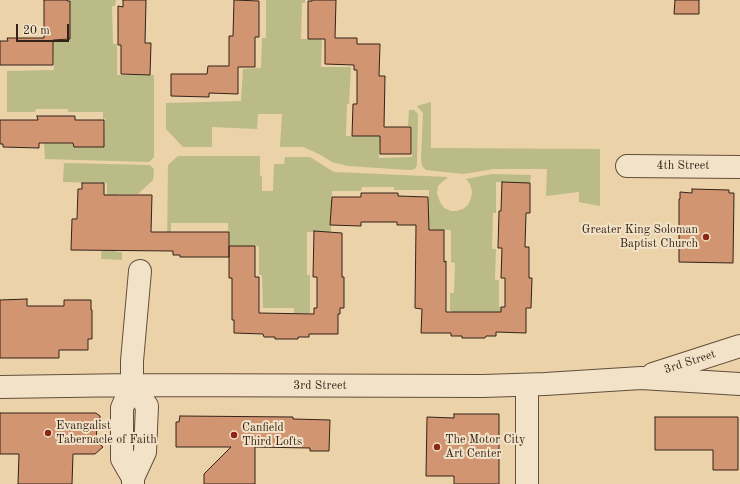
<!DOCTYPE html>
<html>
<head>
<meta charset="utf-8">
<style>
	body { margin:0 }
	#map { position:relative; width:740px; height:484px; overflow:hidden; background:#ebd2a9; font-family:"Old Standard TT",serif }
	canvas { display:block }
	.scale { position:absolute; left:16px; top:24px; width:53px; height:18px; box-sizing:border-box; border:2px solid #342218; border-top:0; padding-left:5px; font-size:12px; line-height:14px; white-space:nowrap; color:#342218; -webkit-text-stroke:3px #f2e2c7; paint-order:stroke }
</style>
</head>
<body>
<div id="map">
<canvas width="740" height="484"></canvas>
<div class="scale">20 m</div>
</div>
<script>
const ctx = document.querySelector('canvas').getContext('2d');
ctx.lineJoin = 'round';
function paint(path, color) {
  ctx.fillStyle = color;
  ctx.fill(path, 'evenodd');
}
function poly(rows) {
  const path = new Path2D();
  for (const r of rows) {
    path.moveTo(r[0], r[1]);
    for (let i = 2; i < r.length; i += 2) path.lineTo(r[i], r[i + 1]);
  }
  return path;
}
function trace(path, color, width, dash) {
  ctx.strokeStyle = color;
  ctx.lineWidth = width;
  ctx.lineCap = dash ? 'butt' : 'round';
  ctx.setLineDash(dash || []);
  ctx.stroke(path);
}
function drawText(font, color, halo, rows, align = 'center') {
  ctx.font = font + ' "Old Standard TT",serif';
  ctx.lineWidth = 4;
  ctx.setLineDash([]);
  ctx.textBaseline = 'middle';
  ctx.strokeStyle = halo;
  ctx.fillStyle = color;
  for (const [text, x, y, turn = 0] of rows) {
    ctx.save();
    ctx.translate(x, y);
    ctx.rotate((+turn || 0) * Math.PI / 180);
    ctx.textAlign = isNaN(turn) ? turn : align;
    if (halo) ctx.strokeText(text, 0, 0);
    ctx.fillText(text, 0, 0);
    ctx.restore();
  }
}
paint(poly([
	[70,0,116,0,115,6,112,6,113,44,117,44,117,75,154,75,154,157,149,162,45,159,44,143,73,143,74,147,104,147,105,119,103,119,103,112,68,112,68,109,36,109,35,112,7,112,7,71,54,70,53,40,70,39],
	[262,0,305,0,305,3,302,3,301,39,322,39,321,67,351,67,349,104,347,104,346,136,380,136,379,158,412,157,412,126,408,126,409,110,414,110,418,114,417,165,415,169,412,170,408,170,348,166,332,162,319,154,303,147,280,147,282,114,258,114,257,129,212,127,212,147,183,147,166,129,166,103,241,101,243,69,261,68,262,38,266,38,266,0],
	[431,102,431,148,600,149,600,206,579,202,579,192,546,196,547,169,494,169,463,174,426,170,422,166,421,159,423,113,417,106],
	[178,156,260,156,260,175,262,177,262,191,273,191,274,164,284,164,285,157,310,157,334,172,448,177,442,182,438,186,437,193,440,202,444,208,451,211,457,211,463,209,468,205,471,198,472,192,470,184,466,179,492,174,531,175,530,183,496,182,496,213,493,213,492,249,496,249,495,280,499,280,499,307,501,307,501,314,496,312,453,312,450,310,450,293,454,293,455,263,451,262,451,230,429,230,429,190,394,190,394,187,362,187,361,191,332,191,331,232,307,232,307,275,310,275,310,313,294,313,294,308,263,308,262,275,259,275,259,246,229,246,228,223,171,223,171,248,167,249,168,165],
	[64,163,150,165,154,169,153,180,138,194,118,194,116,252,122,252,122,260,101,259,103,219,107,218,107,183,63,182]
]), '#babb86');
const building = poly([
	[44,0,67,0,67,1,70,1,70,39,53,40,53,65,0,65,0,41,8,41,7,38,44,38,44,0],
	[123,0,146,0,145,43,151,43,150,75,121,74,121,45,118,45,118,6,123,7,123,0],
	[234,0,259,1,259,37,255,37,255,67,238,67,238,94,209,93,209,97,171,96,171,74,207,74,208,66,229,66,229,36,233,36,234,0],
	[312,0,336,0,335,38,357,38,357,44,380,44,379,76,385,76,384,127,411,127,411,154,380,154,380,136,352,136,353,104,357,104,357,70,354,70,354,65,325,64,325,39,308,39,308,1,312,1,312,0],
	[675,0,699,0,699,14,674,14,675,0],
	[37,116,75,116,75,120,104,120,104,147,74,147,73,143,39,143,39,148,3,147,3,144,0,144,0,120,38,120,37,116],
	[502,182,530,183,530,213,526,213,525,247,529,247,529,278,532,278,531,308,526,308,526,333,496,332,496,336,486,336,485,338,462,338,462,336,451,336,451,333,421,333,422,309,415,308,416,225,397,225,397,222,361,222,361,226,330,225,332,197,361,197,361,193,398,193,398,196,428,197,429,230,444,230,444,262,446,261,446,312,501,312,501,307,505,307,505,278,501,278,502,248,498,248,499,211,501,211,502,182],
	[82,183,104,183,104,195,152,195,151,232,229,232,229,257,180,257,180,255,173,255,173,251,71,250,72,219,77,219,78,189,82,189,82,183],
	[692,189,729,190,729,193,734,193,733,263,679,262,679,199,680,199,680,192,692,193,692,189],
	[314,231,342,233,342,277,344,277,344,308,340,308,340,314,338,314,338,334,309,334,309,337,298,337,298,339,275,339,275,337,264,337,263,334,234,333,234,320,232,320,232,278,229,278,229,246,255,246,255,277,259,277,259,313,314,314,314,308,317,308,317,277,313,277,314,231],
	[27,299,27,306,64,306,64,300,91,300,91,310,92,310,92,339,88,339,88,350,59,350,59,358,0,358,0,300,27,299],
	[0,413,96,413,100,416,100,422,97,425,96,441,103,447,95,454,73,454,72,484,18,484,19,454,0,454,0,413],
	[454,414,499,414,499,484,454,484,454,476,426,476,427,417,454,418,454,414],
	[180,416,293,417,293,419,330,420,329,451,310,451,310,448,255,447,255,484,204,484,204,474,231,447,176,447,176,422,179,422,180,416],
	[655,417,738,417,738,470,713,470,713,450,655,450,655,417]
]);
paint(building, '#d19572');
trace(building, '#342218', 1);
const minor = poly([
	[627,166,740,167],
	[653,374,740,346],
	[132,385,147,406,145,452,133,478,133,484],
	[0,387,132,385,483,386,545,384,641,378,740,384],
	[133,478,122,459,122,408,132,385,132,361,140,271],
	[527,484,527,385]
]);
trace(minor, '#624e3c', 24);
trace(minor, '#f2e2c7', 22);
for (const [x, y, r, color] of [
	[706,237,4,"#8f2418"],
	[48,433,4,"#8f2418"],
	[234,435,4,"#8f2418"],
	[437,447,4,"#8f2418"]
]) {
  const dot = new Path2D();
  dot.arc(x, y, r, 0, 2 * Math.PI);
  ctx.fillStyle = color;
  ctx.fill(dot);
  trace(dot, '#f2e2c7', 1.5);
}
drawText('12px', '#342218', '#f2e2c7', [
	["4th Street",683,166],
	["3rd Street",690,362,-18],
	["3rd Street",320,386]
]);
drawText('12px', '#342218', '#f2e2c7', [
	["Greater King Soloman",698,230,"right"],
	["Baptist Church",698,244,"right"],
	["Evangalist",56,426],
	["Tabernacle of Faith",56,440],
	["Canfield",242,428],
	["Third Lofts",242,442],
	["The Motor City",445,440],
	["Art Center",445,454]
], 'left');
</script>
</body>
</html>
